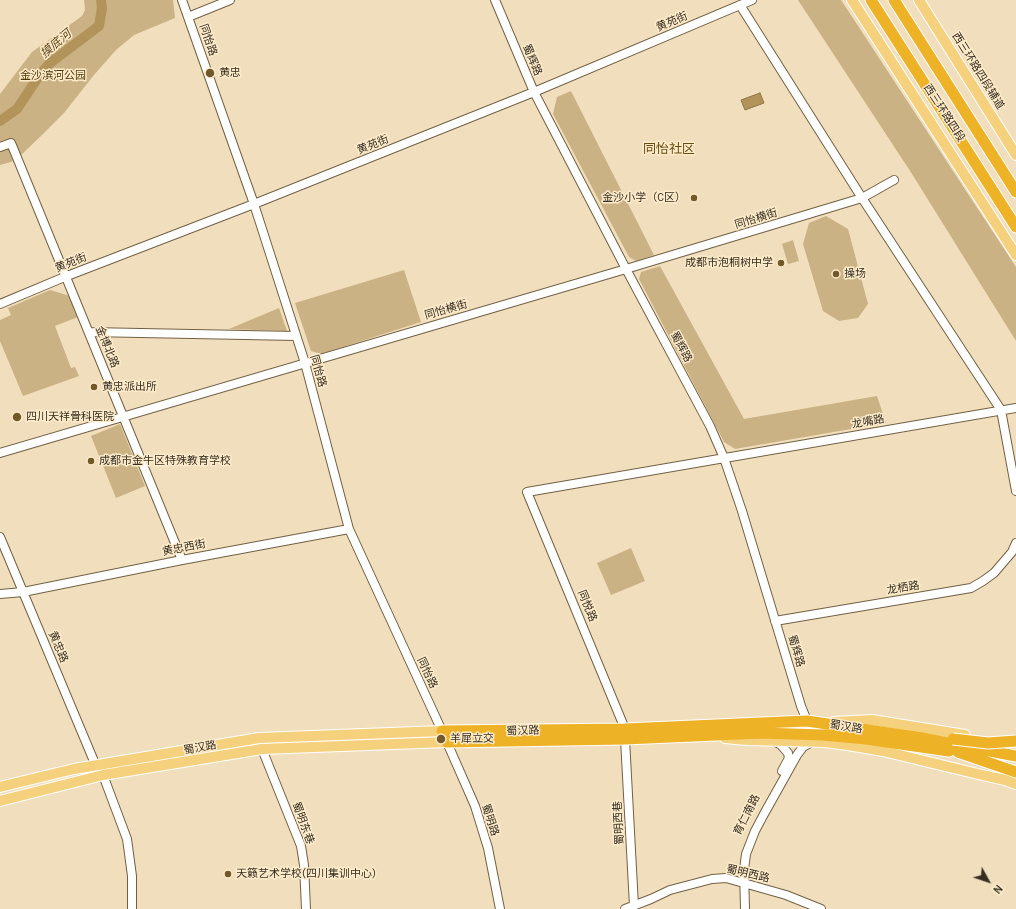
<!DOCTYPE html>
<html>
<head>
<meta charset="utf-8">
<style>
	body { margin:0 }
	#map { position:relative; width:1016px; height:909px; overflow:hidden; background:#f1debd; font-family:Karla,sans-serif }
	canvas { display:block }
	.north { position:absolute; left:968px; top:861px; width:40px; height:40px; -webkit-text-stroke:3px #feebca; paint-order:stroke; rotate:130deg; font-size:11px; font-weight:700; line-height:16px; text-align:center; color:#352e21 }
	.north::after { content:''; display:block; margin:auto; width:14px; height:18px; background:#352e21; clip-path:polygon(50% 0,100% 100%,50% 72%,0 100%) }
</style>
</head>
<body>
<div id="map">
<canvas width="1016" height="909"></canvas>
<div class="north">N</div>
</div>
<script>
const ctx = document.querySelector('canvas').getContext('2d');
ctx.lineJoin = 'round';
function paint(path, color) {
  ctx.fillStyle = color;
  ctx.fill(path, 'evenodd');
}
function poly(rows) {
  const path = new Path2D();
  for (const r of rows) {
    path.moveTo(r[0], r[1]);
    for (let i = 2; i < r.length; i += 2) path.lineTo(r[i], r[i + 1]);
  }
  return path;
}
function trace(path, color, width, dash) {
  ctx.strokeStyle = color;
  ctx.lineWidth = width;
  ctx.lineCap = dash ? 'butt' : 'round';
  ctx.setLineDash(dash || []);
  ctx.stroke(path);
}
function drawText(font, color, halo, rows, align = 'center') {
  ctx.font = font + ' Karla,"Noto Sans SC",sans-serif';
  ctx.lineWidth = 3;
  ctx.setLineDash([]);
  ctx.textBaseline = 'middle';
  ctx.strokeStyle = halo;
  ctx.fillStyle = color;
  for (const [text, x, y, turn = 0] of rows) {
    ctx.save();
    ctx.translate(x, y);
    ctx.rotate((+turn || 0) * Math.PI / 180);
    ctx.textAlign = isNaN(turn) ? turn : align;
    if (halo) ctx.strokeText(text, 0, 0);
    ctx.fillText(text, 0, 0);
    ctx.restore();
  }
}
paint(poly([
	[84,0,173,0,175,18,134,35,116,50,94,75,64,113,42,135,21,155,11,162,0,165,0,94,32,52,82,16,85,10],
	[798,0,841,0,1016,267,1016,341,912,174],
	[571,91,616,180,654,255,636,261,629,257,553,114,557,97],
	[826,216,848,229,868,304,858,318,839,321,823,311,803,244,809,223],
	[793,240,799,261,788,264,782,244],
	[660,266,744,419,877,396,886,423,735,449,724,442,639,279,641,272],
	[404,270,421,322,321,354,311,351,295,303],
	[50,290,70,296,78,317,55,326,71,368,75,367,79,376,23,396,0,341,0,320,11,315,8,308],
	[279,308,287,331,229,329],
	[120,424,145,486,116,498,91,436],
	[631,548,645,581,611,595,597,563]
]), '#cbb284');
const water = poly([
	[760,93,764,103,745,110,741,100,760,93]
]);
paint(water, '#b29359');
trace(water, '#8c7548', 1);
trace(poly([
	[0,121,17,109,39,76,50,63,99,26,102,8,101,0]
]), '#b29359', 10);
const minor = poly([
	[182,0,254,204,305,363,349,529,442,731,475,806,488,848,500,909],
	[495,0,534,92,626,269,710,426,724,458,742,511,801,706,807,721],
	[740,5,862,198,1001,410,1016,491],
	[188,17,230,0],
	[0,147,11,143,182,560],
	[0,304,67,276,254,204,534,92,752,0],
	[89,332,296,336],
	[0,453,626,269,862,198,894,180],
	[0,537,96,766,103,775,127,839,132,876,132,909],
	[0,594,23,592,182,560,349,529],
	[775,621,971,588,983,581,994,573,1012,552,1016,543],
	[625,729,527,492,1016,408],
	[625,739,634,906],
	[774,741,781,745,788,753,789,758,782,771],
	[262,749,301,846,304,865,306,909],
	[625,909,651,899,670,890,712,879,726,878,786,895,821,909],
	[745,909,744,870,746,854,755,831,764,814,797,755,803,747,812,742]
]);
const major = poly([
	[852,0,1016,255],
	[919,0,1016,155],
	[834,722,872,720,965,735],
	[725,738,747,740,825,742,848,745,883,751,978,774,1005,780,1016,784],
	[0,787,74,769,259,738,442,731],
	[0,801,103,775,262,749,447,742]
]);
const highway = poly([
	[871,0,1016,227],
	[894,0,1016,192],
	[442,731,625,729,807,721,922,738,1016,756],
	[447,742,625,739,761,733,823,735,866,739,949,751],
	[958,752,1016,772]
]);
trace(minor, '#716144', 10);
trace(major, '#fff', 12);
trace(highway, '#fff', 13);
trace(minor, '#fff', 8);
trace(major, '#f5d17d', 10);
trace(highway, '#eeb227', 11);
const highwayBridge = poly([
	[953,739,988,743,1016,741]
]);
trace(highwayBridge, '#fff', 13, []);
trace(highwayBridge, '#eeb227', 11);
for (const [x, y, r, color] of [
	[210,73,5,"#715929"],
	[694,198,4,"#715929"],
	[781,263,4,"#715929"],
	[836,274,4,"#715929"],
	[94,387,4,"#715929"],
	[17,417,5,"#715929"],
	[91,461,4,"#715929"],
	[441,739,5,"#715929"],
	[228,874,4,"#715929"]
]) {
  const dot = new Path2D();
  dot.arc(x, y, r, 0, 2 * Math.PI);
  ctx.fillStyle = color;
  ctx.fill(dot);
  trace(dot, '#feebca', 1.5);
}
drawText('11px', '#352e21', '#feebca', [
	["黄苑街",672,22,-23],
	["同怡路",208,40,71],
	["蜀辉路",532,60,67],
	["西三环路四段辅道",978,71,58],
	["西三环路四段",944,113,57],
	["黄苑街",373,145,-22],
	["同怡横街",756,219,-17],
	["黄苑街",71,263,-22],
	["同怡横街",446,310,-16],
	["金博北路",107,347,68],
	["蜀辉路",681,347,62],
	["同怡路",318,371,74],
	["龙嘴路",868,422,-10],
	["黄忠西街",184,548,-11],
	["龙栖路",903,588,-9],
	["同悦路",587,606,68],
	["黄忠路",58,647,67],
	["蜀辉路",796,651,73],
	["同怡路",427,673,65],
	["蜀汉路",846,727,9],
	["蜀汉路",523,731,-2],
	["蜀汉路",200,748,-10],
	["育仁南路",747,815,-63],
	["蜀明路",490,820,72],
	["蜀明东巷",303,823,70],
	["蜀明西巷",619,823,-93],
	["蜀明西路",748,874,13]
]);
drawText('11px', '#352e21', '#feebca', [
	["黄忠",219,73],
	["金沙小学（C区）",686,198,"right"],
	["成都市泡桐树中学",773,263,"right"],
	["操场",844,274],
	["黄忠派出所",102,387],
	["四川天祥骨科医院",26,417],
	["成都市金牛区特殊教育学校",99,461],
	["羊犀立交",450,739],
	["天籁艺术学校(四川集训中心)",236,874]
], 'left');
drawText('11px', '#4f3908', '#feebca', [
	["金沙滨河公园",53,76]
]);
drawText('italic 12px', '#5e471b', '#feebca', [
	["摸底河",56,44,-40]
]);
drawText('13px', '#674c13', '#feebca', [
	["同怡社区",669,149]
]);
</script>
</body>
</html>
